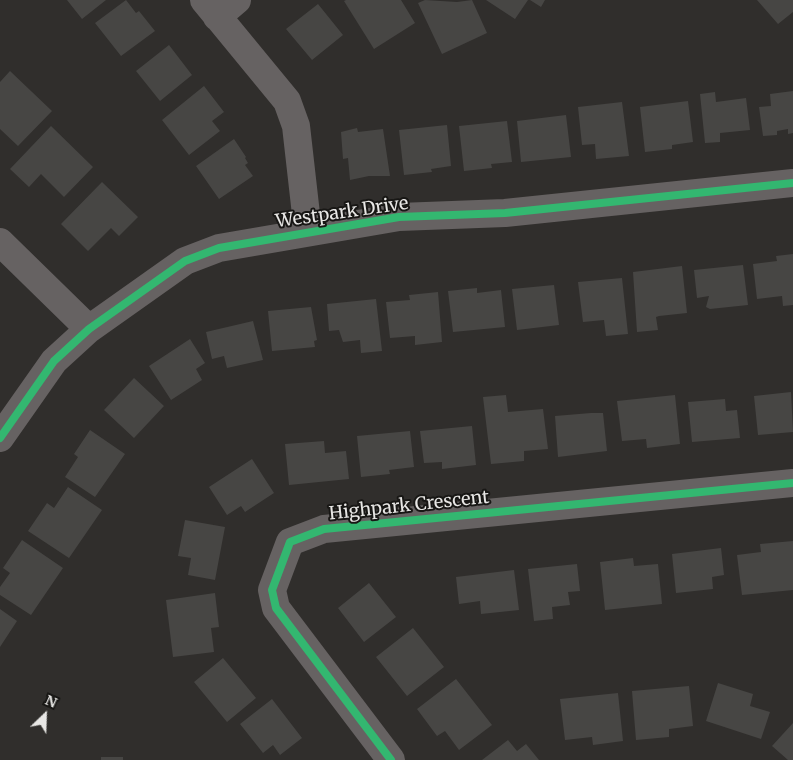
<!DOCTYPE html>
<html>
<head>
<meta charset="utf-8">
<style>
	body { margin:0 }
	#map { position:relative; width:793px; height:760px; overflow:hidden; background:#302e2c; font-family:Merriweather,serif }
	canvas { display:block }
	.north { position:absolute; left:20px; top:690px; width:50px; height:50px; -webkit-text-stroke:4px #181715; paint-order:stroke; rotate:24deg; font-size:14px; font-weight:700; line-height:20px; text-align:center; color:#e8e7e5 }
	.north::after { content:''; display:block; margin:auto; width:18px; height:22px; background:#e8e7e5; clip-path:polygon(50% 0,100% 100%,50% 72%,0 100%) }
</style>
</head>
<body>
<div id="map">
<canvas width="793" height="760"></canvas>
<div class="north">N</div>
</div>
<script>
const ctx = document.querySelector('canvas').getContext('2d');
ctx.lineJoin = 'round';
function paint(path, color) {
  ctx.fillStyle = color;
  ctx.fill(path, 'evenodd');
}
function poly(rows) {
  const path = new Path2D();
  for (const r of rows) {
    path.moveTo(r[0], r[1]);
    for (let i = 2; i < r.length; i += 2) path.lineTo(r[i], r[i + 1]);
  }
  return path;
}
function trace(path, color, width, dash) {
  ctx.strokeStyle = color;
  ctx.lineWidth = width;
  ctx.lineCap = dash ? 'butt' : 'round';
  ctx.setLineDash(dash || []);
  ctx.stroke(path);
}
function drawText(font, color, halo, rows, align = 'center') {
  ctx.font = font + ' Merriweather,serif';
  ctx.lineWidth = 4;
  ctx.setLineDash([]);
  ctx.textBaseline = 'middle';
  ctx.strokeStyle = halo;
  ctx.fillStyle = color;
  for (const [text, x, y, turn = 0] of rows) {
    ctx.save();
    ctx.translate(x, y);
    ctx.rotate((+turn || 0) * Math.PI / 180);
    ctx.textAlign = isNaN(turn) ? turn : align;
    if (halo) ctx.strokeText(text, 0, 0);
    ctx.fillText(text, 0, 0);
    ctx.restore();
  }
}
paint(poly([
	[67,0,106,0,82,19],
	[126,0,136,13,139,11,155,31,121,56,95,23],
	[346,0,401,0,415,23,374,49,344,1],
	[425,0,457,2,472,0,487,33,442,54,418,3],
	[486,0,528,0,515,19],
	[530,0,545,0,541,7],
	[757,0,793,0,793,12,778,24],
	[318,4,343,35,312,60,286,29],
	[169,45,192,75,160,101,136,71],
	[10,71,52,111,18,146,0,129,0,82],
	[204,86,224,112,212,121,220,131,189,155,162,120],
	[793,91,793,133,788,134,788,129,777,131,777,135,763,136,759,107,771,106,770,94],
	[715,92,716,102,746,98,750,130,720,133,720,142,705,143,700,94],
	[688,101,693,142,672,145,672,149,645,152,640,107],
	[622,102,629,156,596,159,595,144,582,145,578,107],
	[566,115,571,157,521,162,517,121],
	[507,121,512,162,491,164,492,168,464,171,459,126],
	[447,125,451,166,431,169,432,172,404,175,399,130],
	[51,126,93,167,64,197,41,174,29,187,10,169],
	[357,128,358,132,383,129,390,176,369,176,350,180,348,158,343,159,341,132],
	[234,139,246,157,245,158,248,163,245,165,253,176,219,199,196,166],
	[102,182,138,217,119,236,111,228,88,251,61,224],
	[793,254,793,305,783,306,782,296,757,299,753,264,777,261,776,256],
	[743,265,748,305,710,309,706,307,709,296,697,298,694,270],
	[682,266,687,313,659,316,656,317,658,330,637,332,633,272],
	[622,278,628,334,606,336,604,320,583,322,578,282],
	[554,285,559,325,517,330,512,289],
	[477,288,477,293,501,290,505,327,453,332,448,291],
	[438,292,442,342,415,345,415,336,390,338,386,302,410,300,409,295],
	[376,299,382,351,361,353,360,340,343,342,339,330,329,331,327,304],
	[311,307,317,340,314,341,315,347,272,351,268,311],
	[253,321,263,360,227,368,224,356,212,359,206,332],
	[190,339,205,363,196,369,202,380,171,400,149,366],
	[134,378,164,406,134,438,104,410],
	[791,392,793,432,758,435,754,396],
	[506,395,508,412,543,409,548,449,524,451,524,461,491,464,483,397],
	[675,395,680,444,647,448,646,439,622,441,617,401],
	[725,399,726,411,737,410,740,438,692,442,688,402],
	[591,413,603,413,607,451,558,457,555,416],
	[472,426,476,465,442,469,442,462,424,463,420,431],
	[90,430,125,454,95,497,65,477,78,457,74,454],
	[410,431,414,467,389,470,390,474,361,477,357,436],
	[324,441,325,453,346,451,349,479,289,485,285,444],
	[252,459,274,493,245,512,241,506,227,515,209,487],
	[68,487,102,510,69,558,28,531,47,503,54,508],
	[185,520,225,527,215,580,188,575,191,558,178,556],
	[22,540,63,568,31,615,0,595,0,587,10,573,3,568],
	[793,541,793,590,742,595,737,555,761,552,760,544],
	[721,548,724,575,712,577,713,589,676,593,672,554],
	[633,558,634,566,658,564,662,604,605,610,600,562],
	[577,564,580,591,568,592,570,605,552,607,553,619,534,621,528,569],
	[514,570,519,610,481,614,480,601,459,604,456,577],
	[369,583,396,617,364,642,338,608],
	[215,593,219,627,211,628,214,652,173,657,166,600],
	[0,609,17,621,0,647],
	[413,628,444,667,407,696,376,657],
	[223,658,256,698,227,722,194,682],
	[456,679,492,725,459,750,445,731,437,736,417,709],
	[718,683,753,694,750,706,770,712,761,739,706,721],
	[689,686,693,726,669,729,669,737,636,740,632,691],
	[618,693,623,741,593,745,592,737,565,740,560,699],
	[272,699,302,738,280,755,273,745,263,753,240,724],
	[793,723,793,760,788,760,772,746],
	[508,740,517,751,526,744,539,760,482,760],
	[101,757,123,757,123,760,101,760]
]), '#474644');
trace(poly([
	[204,0,287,101,296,126,308,232],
	[217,17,237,0],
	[0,242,89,329],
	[0,438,54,361,89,329,185,261,219,248,399,217,505,213,793,183],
	[391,760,276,608,272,590,290,542,324,529,793,483]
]), '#666262', 28);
trace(poly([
	[0,438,54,361,89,329,185,261,219,248,399,217,505,213,793,183],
	[391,760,276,608,272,590,290,542,324,529,793,483]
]), '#33b770', 8);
drawText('18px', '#e8e7e5', '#181715', [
	["Westpark Drive",342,213,-8],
	["Highpark Crescent",409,506,-6]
]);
</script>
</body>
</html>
